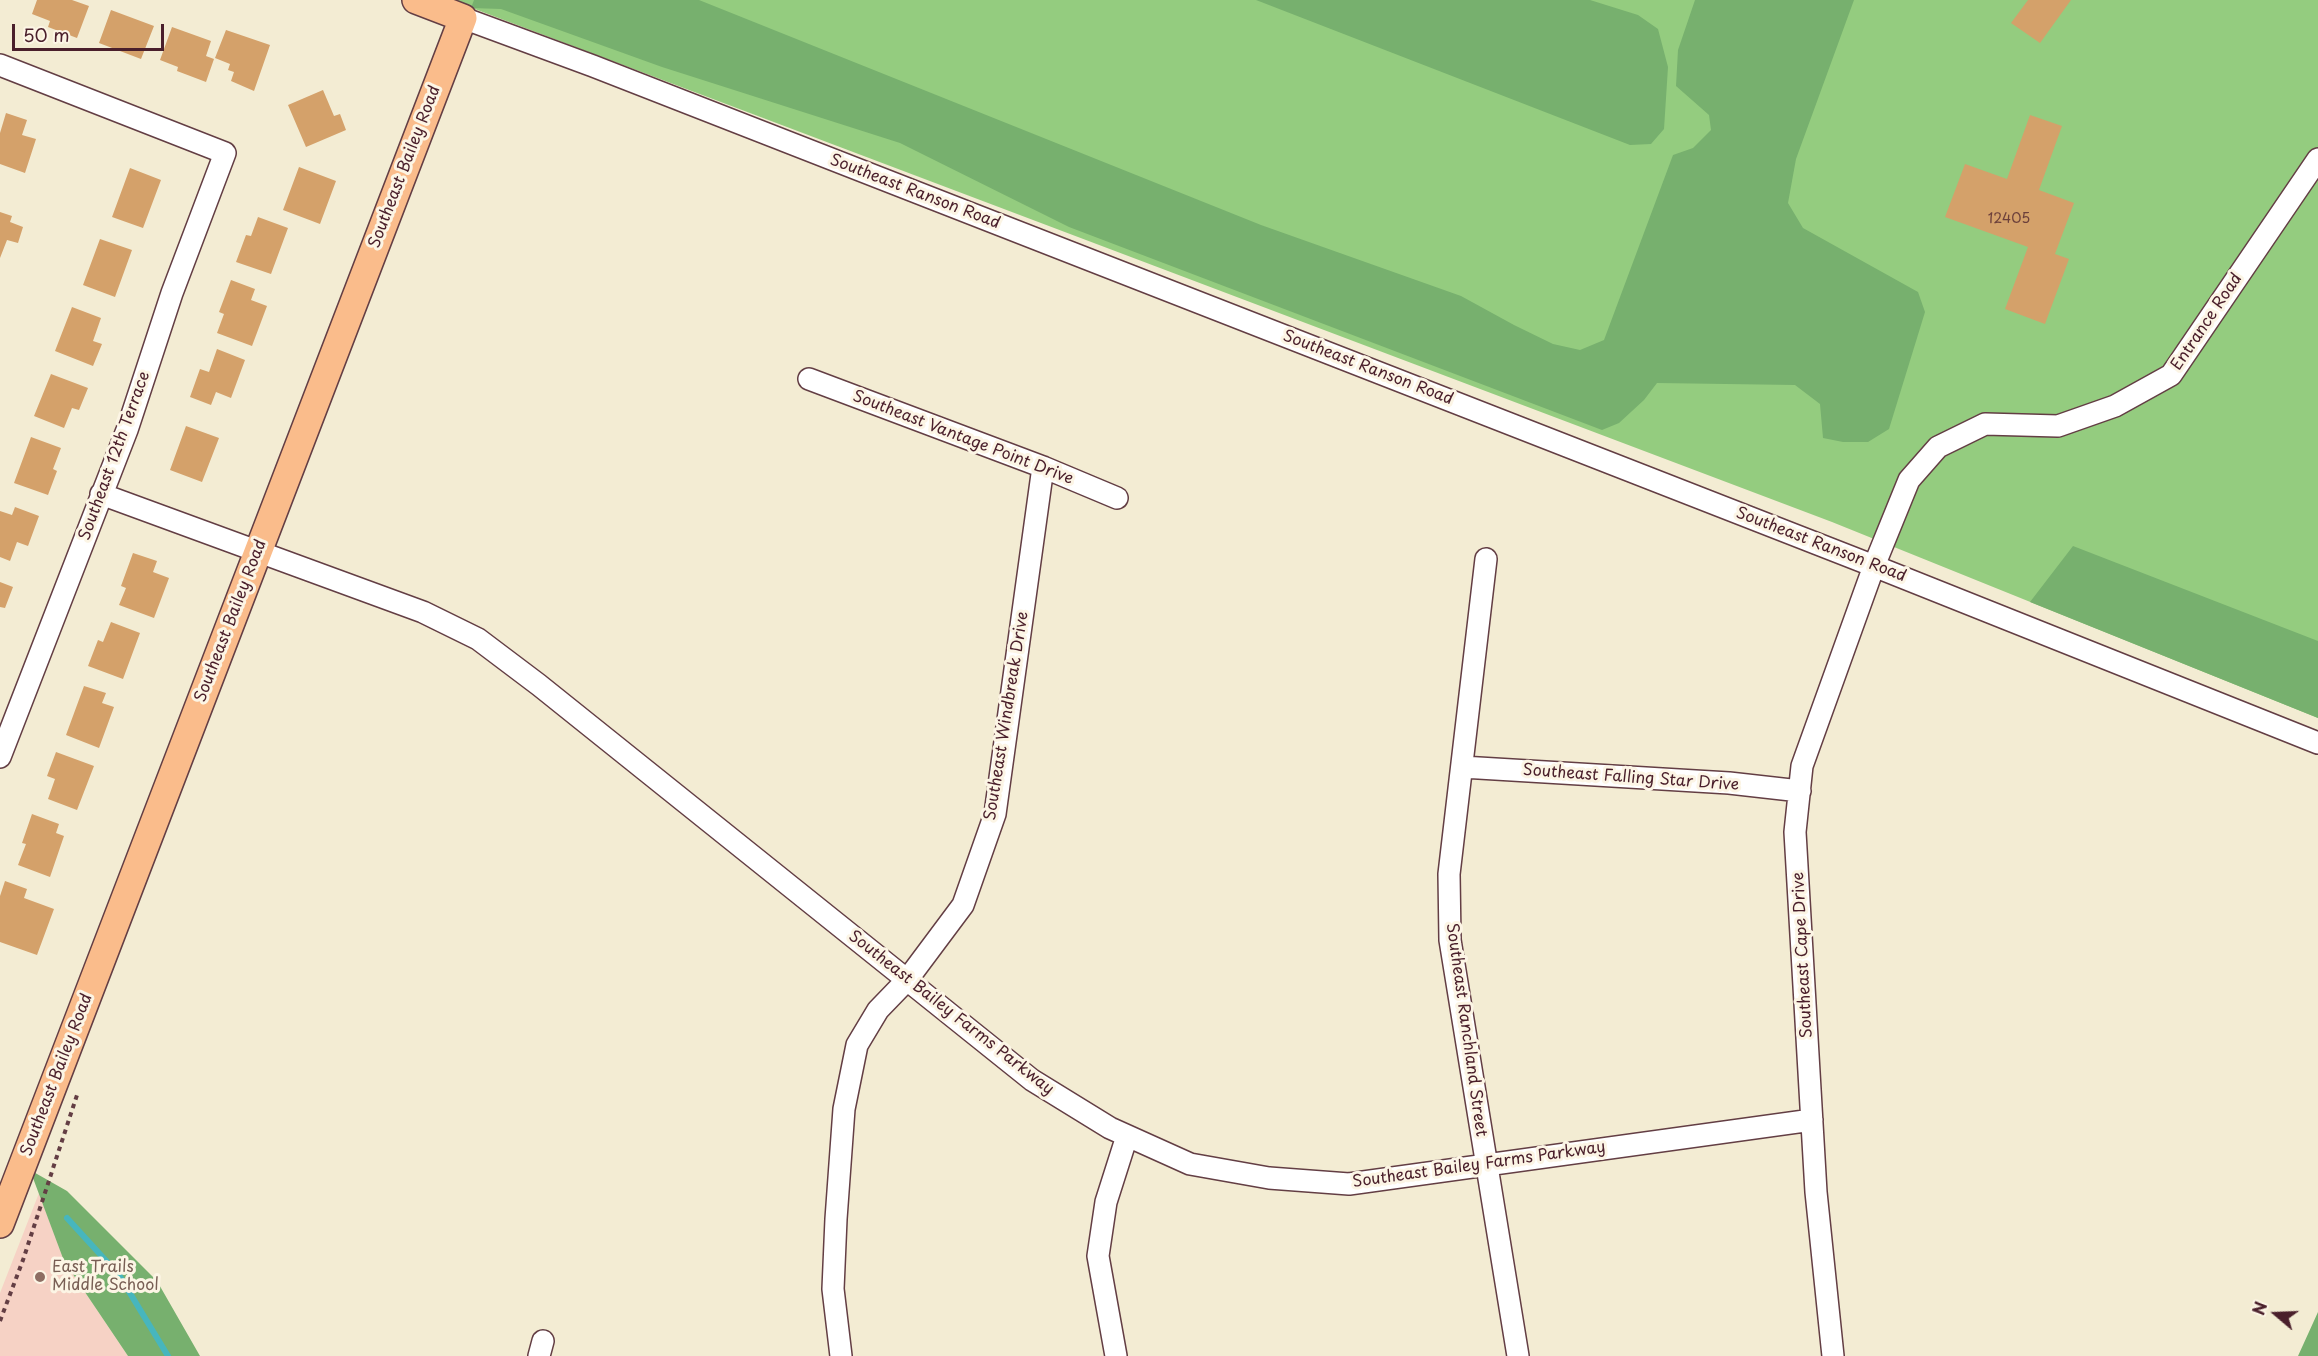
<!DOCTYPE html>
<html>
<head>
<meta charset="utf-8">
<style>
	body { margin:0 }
	#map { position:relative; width:2318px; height:1356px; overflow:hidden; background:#f3ecd3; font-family:"Playpen Sans",sans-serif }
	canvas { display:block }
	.north { position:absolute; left:2246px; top:1284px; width:60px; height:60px; -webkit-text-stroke:4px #fcf5e5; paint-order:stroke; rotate:289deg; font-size:16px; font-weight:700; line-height:24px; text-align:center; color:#4a1f2b }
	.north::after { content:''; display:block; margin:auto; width:21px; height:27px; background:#4a1f2b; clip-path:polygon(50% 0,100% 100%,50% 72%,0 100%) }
	.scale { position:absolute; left:12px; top:24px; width:152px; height:27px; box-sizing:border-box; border:3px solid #4a1f2b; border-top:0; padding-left:8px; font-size:18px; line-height:21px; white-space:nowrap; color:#4a1f2b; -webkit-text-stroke:4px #fcf5e5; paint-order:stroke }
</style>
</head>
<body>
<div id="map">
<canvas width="2318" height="1356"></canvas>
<div class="north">N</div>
<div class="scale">50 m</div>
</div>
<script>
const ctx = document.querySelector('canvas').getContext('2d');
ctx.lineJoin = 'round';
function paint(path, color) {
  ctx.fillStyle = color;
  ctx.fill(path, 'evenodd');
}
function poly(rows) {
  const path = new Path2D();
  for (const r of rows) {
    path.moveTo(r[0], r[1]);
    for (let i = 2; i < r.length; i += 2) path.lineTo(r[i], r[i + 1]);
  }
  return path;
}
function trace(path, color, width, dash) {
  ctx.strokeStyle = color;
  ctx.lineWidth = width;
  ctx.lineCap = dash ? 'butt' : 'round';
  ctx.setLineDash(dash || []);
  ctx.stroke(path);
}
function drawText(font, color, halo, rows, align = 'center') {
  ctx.font = font + ' "Playpen Sans",sans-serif';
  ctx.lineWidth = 6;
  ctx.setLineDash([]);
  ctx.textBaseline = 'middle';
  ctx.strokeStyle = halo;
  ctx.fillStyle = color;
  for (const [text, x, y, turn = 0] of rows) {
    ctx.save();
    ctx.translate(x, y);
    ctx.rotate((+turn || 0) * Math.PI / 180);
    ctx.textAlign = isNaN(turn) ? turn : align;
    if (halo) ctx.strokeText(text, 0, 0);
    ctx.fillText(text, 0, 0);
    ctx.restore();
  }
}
paint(poly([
	[39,1193,64,1261,128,1356,0,1356,0,1293]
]), '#f6d2c5');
paint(poly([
	[451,0,2318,0,2318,718,1832,522]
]), '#94cc7f');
paint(poly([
	[474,0,699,0,1261,225,1461,296,1514,325,1553,344,1580,350,1604,340,1673,155,1693,148,1711,130,1709,115,1676,86,1678,50,1695,0,1854,0,1796,159,1788,203,1803,228,1918,292,1925,312,1889,429,1868,442,1843,442,1823,438,1820,404,1795,385,1657,383,1644,400,1619,423,1602,430,1069,227,900,143,662,67,501,9,471,8],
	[1256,0,1590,0,1638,15,1658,29,1668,67,1664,129,1651,144,1630,145],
	[2073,546,2318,641,2318,718,2030,602],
	[30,1170,67,1191,157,1281,200,1356,128,1356,64,1261],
	[2318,1312,2318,1356,2298,1356]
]), '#77b06e');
trace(poly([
	[67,1218,119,1275,168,1356]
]), '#47b6bd', 6);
paint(poly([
	[37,0,72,0,89,6,77,38,48,27,50,21,32,14],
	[2028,0,2071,0,2040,43,2011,23],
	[111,10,154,26,141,59,99,43],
	[172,27,211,41,206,56,214,59,206,82,177,71,178,67,160,60],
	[226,30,270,45,254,91,231,81,234,72,228,70,230,64,215,58],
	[323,90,334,116,340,114,346,130,306,147,288,105],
	[6,113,27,120,22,135,36,139,25,173,0,164,0,133],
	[2030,115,2062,126,2039,190,2074,203,2055,254,2069,259,2045,324,2005,309,2028,247,1945,217,1965,164,2007,179],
	[299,167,336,181,320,224,283,210],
	[130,168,161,180,143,228,112,217],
	[0,212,12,216,10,222,23,227,18,243,7,240,0,258],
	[258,217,288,228,271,274,236,262,246,235,251,236],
	[100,239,132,250,115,297,83,285],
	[231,280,255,289,251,300,267,306,252,346,217,333,224,314,219,312],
	[72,307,101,318,93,341,102,344,93,366,55,351],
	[217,349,245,360,231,398,216,392,211,405,190,397,200,369,209,372],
	[51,374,88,388,79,410,72,408,64,428,34,416],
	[186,426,219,438,202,482,170,470],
	[31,437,61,448,53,469,57,471,48,495,14,483],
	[15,507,39,516,28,546,17,542,10,561,0,557,0,511,12,515],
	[133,553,157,561,153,572,169,578,154,618,119,605,126,588,121,586],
	[0,582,13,587,5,608,0,607],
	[111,622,140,633,123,679,88,666,98,640,103,642],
	[84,686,106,693,102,703,114,707,99,748,66,735],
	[56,752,94,766,77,810,48,799,55,779,47,776],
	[32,814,59,824,56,833,64,836,50,877,18,865,26,844,22,843],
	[5,881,27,889,24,898,54,909,37,955,0,942,0,896]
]), '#d4a16a');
const minor = poly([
	[463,18,593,66,1874,566,2318,743],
	[0,65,225,153,172,293,127,430,0,757],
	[809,379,1043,467,1117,498],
	[101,494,423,612,478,639,539,685,1032,1080,1110,1128,1190,1164,1269,1178,1349,1184,1812,1120],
	[1486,559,1449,874,1450,940,1518,1356],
	[1462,767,1729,783,1800,791],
	[539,1356,543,1341],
	[841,1356,833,1289,836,1219,844,1109,857,1045,878,1010,907,980,963,905,995,814,1043,467],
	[1116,1356,1098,1256,1106,1202,1127,1136],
	[1833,1356,1816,1192,1795,832,1802,766,1874,566,1909,480,1938,447,1985,424,2058,426,2115,406,2171,375,2318,159]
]);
const major = poly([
	[0,1224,463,18,416,0]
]);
trace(minor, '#633e44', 24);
trace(major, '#633e44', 30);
trace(poly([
	[0,1321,23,1260,77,1095]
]), '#633e44', 4, [4.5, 4.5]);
trace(minor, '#fff', 21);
trace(major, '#fabc8b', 27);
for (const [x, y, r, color] of [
	[40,1277,6,"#8d6e63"]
]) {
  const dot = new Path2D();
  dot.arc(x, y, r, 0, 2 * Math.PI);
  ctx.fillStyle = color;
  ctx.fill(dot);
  trace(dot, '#fcf5e5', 2);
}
drawText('14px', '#6c403b', null, [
	["12405",2009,219]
]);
drawText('16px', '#4a1f2b', '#fcf5e5', [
	["Southeast Bailey Road",405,167,-69],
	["Southeast Ranson Road",915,192,21],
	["Entrance Road",2207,322,-56],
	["Southeast Ranson Road",1368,368,21],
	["Southeast Vantage Point Drive",963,438,21],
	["Southeast 12th Terrace",115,456,-70],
	["Southeast Ranson Road",1821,545,21],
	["Southeast Bailey Road",231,621,-69],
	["Southeast Windbreak Drive",1007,716,-81],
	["Southeast Falling Star Drive",1631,778,4],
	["Southeast Cape Drive",1803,955,-93],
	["Southeast Bailey Farms Parkway",951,1013,38],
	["Southeast Ranchland Street",1466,1030,82],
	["Southeast Bailey Road",57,1075,-69],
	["Southeast Bailey Farms Parkway",1479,1165,-8]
]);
drawText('16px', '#785e54', '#fcf5e5', [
	["East Trails",52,1268],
	["Middle School",52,1286]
], 'left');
</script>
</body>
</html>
